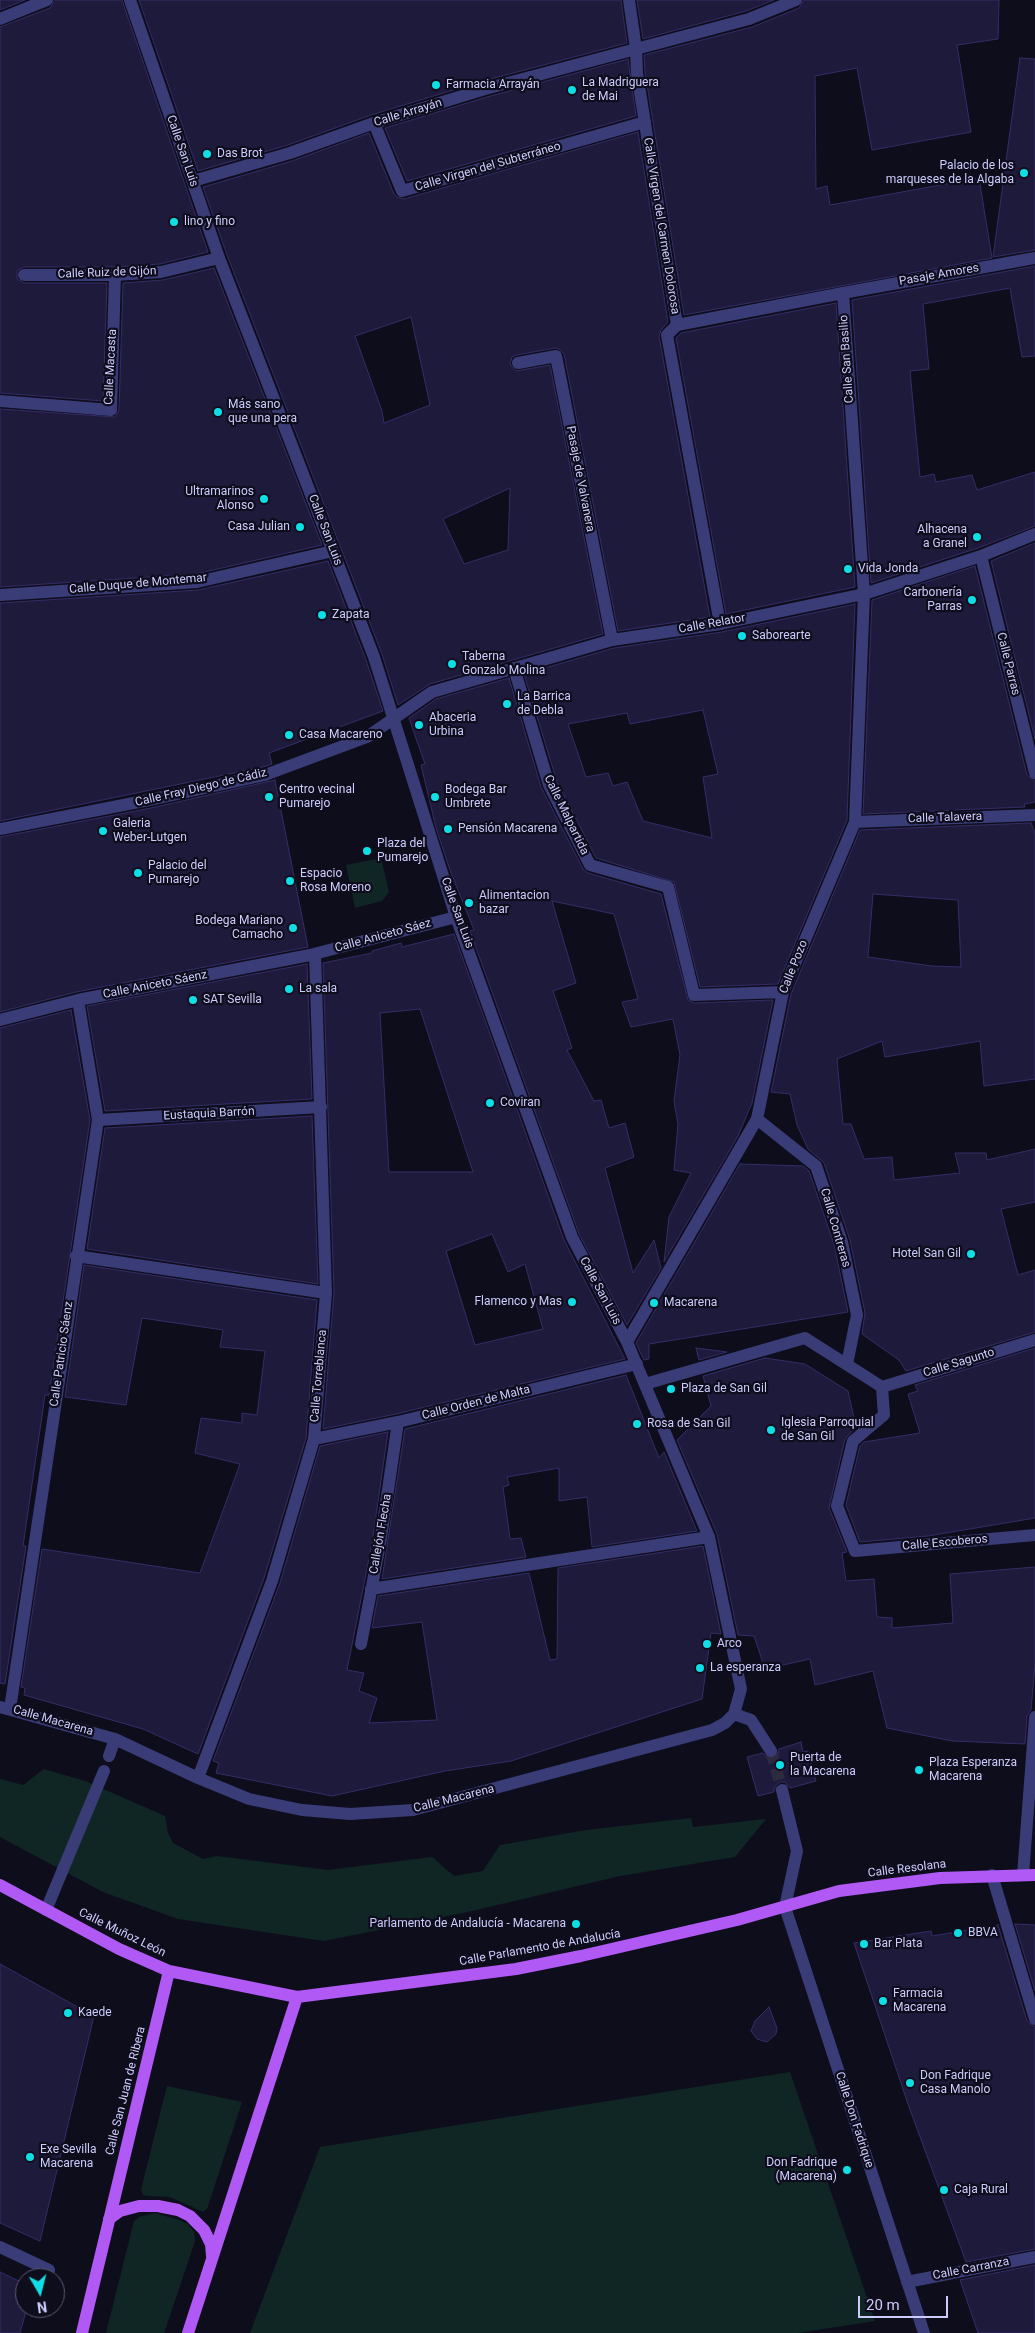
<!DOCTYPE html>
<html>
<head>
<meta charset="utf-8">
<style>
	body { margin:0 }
	#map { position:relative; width:1035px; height:2333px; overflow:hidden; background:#0e0d1c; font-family:Roboto,sans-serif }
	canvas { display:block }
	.north { position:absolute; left:15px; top:2268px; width:50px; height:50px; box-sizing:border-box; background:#0e0d1c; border:1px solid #5a5976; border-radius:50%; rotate:172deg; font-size:14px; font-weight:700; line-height:20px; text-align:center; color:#cdcbfc }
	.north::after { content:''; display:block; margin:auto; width:18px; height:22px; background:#0edee5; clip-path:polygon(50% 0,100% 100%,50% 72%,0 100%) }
	.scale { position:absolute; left:858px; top:2296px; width:90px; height:22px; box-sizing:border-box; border:2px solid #cdcbfc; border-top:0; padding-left:6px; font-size:15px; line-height:18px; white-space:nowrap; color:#cdcbfc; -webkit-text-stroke:4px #0e0d1c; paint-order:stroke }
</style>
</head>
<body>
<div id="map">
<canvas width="1035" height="2333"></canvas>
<div class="north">N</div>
<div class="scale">20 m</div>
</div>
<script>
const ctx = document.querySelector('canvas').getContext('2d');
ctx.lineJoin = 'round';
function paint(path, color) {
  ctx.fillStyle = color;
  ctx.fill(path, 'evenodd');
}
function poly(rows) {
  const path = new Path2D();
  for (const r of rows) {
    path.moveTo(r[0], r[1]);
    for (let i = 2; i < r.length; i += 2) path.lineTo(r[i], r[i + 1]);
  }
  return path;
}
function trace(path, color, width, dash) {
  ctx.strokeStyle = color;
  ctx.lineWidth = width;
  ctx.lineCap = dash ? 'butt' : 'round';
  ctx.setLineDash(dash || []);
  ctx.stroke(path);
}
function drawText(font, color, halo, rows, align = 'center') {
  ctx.font = font + ' Roboto,sans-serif';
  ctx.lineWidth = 4.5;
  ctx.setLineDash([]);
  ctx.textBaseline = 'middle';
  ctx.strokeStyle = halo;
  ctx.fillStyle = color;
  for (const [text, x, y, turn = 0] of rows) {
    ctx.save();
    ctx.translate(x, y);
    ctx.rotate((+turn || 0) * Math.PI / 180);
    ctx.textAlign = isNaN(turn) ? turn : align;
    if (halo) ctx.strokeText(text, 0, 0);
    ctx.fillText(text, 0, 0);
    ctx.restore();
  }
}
paint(poly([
	[381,858,389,892,382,901,355,908,346,865],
	[44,1769,85,1781,165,1816,168,1833,173,1843,203,1859,217,1856,328,1870,432,1857,454,1876,483,1871,500,1845,586,1830,691,1818,693,1827,766,1819,735,1857,620,1876,472,1911,324,1941,178,1919,103,1892,0,1837,0,1779,23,1785],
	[790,2072,875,2321,798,2333,250,2333,320,2147],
	[167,2086,242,2102,207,2209,203,2212,170,2197,150,2196,143,2195,141,2190],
	[155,2213,179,2220,188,2224,194,2232,195,2241,164,2333,106,2333,134,2221,139,2217]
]), '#102624');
const building = poly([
	[0,0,25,0,0,10,0,0],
	[55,0,122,0,208,252,160,264,115,267,24,267,17,271,17,279,24,283,107,283,103,401,0,393,0,27,50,8,55,0],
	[139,0,621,0,627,43,483,81,371,115,288,145,198,171,139,0],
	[637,0,774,0,746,11,643,39,637,0],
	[804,0,999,0,998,39,957,45,971,132,872,150,857,68,815,76,816,189,827,186,830,205,979,178,992,258,684,315,645,72,644,55,752,27,799,8,804,0],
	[1020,58,1035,59,1035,250,993,257,1020,58],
	[628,59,636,116,407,181,385,128,487,97,628,59],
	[638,132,668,322,661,330,659,336,710,617,618,631,564,354,559,349,555,348,517,355,512,357,510,364,516,371,550,365,603,634,430,684,398,705,382,654,227,255,203,187,292,161,369,133,394,194,397,197,404,199,638,132],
	[411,317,430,405,384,423,382,411,355,336,411,317],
	[510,488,508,550,464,564,443,519,510,488],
	[1035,266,1035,356,1022,357,1010,288,923,304,929,369,910,371,920,477,934,474,936,482,972,475,977,490,1035,472,1035,526,978,548,871,583,852,300,1035,266],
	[214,268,322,545,196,574,0,587,0,409,115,417,119,410,123,283,163,280,214,268],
	[836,303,855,587,726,614,676,338,681,333,836,303],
	[1035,543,1035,739,991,561,1035,543],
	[328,561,366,660,383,711,269,753,272,764,263,767,0,821,0,603,198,590,328,561],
	[975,566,1027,775,1035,781,1035,802,1024,804,1025,807,863,814,872,600,975,566],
	[855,604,847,820,778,984,700,987,674,882,596,858,557,782,524,674,614,648,722,632,855,604],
	[703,710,718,774,703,777,712,838,643,821,627,782,613,786,608,773,586,777,568,724,627,713,630,724,703,710],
	[509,678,541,787,583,869,588,873,661,894,688,1000,694,1003,773,1000,752,1103,738,1136,664,1262,669,1217,691,1173,674,1170,678,1124,674,1101,680,1055,673,1019,631,1027,622,1002,638,999,614,914,552,901,576,983,553,991,572,1048,567,1050,594,1101,601,1100,609,1128,625,1123,634,1157,605,1168,633,1273,654,1240,661,1268,627,1325,579,1234,470,931,474,930,451,873,436,828,421,765,425,764,409,718,436,699,509,678],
	[275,780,308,947,76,992,0,1012,0,837,151,808,275,780],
	[1031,823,1035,833,1035,1079,984,1086,980,1041,885,1057,882,1041,837,1059,843,1124,851,1124,864,1159,892,1157,894,1180,960,1173,955,1153,986,1153,987,1160,1035,1149,1035,1202,1001,1209,1018,1275,1035,1270,1035,1332,906,1371,899,1360,862,1334,865,1313,850,1240,824,1163,808,1149,797,1125,790,1094,771,1092,791,994,860,830,1031,823],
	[873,894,958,900,961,967,932,966,868,957,873,894],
	[454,934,564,1240,625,1359,396,1414,323,1429,334,1293,323,963,372,953,372,951,401,943,402,947,454,934],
	[420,1009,473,1172,389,1172,380,1013,420,1009],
	[492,1234,508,1272,525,1264,543,1329,475,1345,446,1251,492,1234],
	[307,964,312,1099,105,1111,87,1006,307,964],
	[71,1010,90,1120,49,1395,45,1395,23,1546,26,1546,5,1684,0,1683,0,1028,71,1010],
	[312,1116,318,1284,87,1249,105,1128,312,1116],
	[740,1164,803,1166,809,1171,834,1244,848,1312,649,1344,649,1359,644,1360,636,1343,740,1164],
	[84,1265,317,1300,306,1438,264,1578,198,1754,143,1729,24,1695,25,1688,21,1687,42,1549,200,1573,240,1464,195,1453,201,1418,242,1423,242,1413,257,1415,265,1351,220,1347,223,1330,142,1318,126,1405,65,1397,84,1265],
	[696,1348,727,1352,699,1360,696,1348],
	[1035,1348,1035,1518,928,1536,860,1542,846,1505,860,1446,864,1442,920,1433,908,1394,918,1391,915,1385,1035,1348],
	[765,1358,805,1364,848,1391,856,1427,845,1439,829,1508,847,1552,842,1553,846,1581,874,1579,877,1617,892,1618,892,1628,953,1623,950,1574,1035,1567,1035,1664,1031,1710,1027,1716,1025,1744,952,1741,887,1728,873,1671,815,1685,810,1659,765,1669,754,1636,738,1635,717,1534,677,1440,711,1406,703,1376,765,1358],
	[626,1375,659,1458,664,1452,697,1531,592,1547,587,1497,559,1501,559,1468,507,1477,509,1485,503,1487,510,1539,521,1538,526,1557,382,1579,405,1429,626,1375],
	[388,1432,372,1543,347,1670,364,1673,359,1691,377,1698,369,1723,437,1720,422,1622,372,1628,378,1596,529,1573,550,1660,557,1659,558,1568,703,1546,721,1634,711,1633,702,1699,511,1761,445,1771,332,1796,216,1773,219,1763,213,1761,280,1583,320,1446,388,1432],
	[801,1742,803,1752,808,1751,816,1781,790,1788,785,1782,780,1782,774,1787,774,1792,758,1796,747,1757,763,1753,767,1758,772,1759,778,1755,779,1749,801,1742],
	[1015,1924,1035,1925,1035,1991,1015,1924],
	[998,1925,1027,2021,1035,2027,1035,2249,966,2262,908,2104,854,1943,931,1931,932,1936,998,1925],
	[0,1964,94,2016,40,2241,0,2223,0,1964],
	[769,2007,777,2028,776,2034,767,2042,757,2039,751,2031,755,2021,769,2007],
	[1035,2265,1035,2333,978,2333,960,2280,1035,2265],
	[0,2272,25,2284,25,2315,20,2333,0,2333,0,2272]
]);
paint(building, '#1e1a3c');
trace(building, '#352d67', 1);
trace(poly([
	[771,1751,782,1790]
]), '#2b2a3e', 12, [12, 6]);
trace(poly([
	[374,123,402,191,645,122],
	[843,293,1035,258],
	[677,325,667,335,720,624],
	[518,363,556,356,612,640],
	[0,401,111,410,115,275],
	[757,1119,816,1166,842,1242,857,1315,847,1364],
	[76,1256,326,1293],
	[314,1439,398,1422,637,1364],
	[371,1589,709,1537],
	[361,1644,380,1544,398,1422],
	[734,1714,751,1720,771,1751],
	[782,1790,797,1851,785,1907]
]), '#3a3c78', 12);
trace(poly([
	[0,19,47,0],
	[193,181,290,153,374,123,485,89,749,19,796,0],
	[24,275,115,275,161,272,219,258],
	[981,556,1035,773],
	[0,595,197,582,333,551],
	[514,668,549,785,590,865,668,887,694,995,783,992],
	[855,822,1035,815],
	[0,829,149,800,265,775,367,737,432,692,612,640,720,624,864,594,981,556,1035,534],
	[0,1020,78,1000,310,955,456,917],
	[98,1120,321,1107],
	[627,1342,757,1119,783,992,855,822,864,594,843,293,677,325,637,73,636,49,629,0],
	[645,1384,805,1338,882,1387],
	[882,1387,884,1415,853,1441,837,1506,855,1551,1035,1535],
	[882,1387,1035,1340],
	[0,1707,115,1739,198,1778,249,1799,302,1810,350,1814,413,1810,712,1730,725,1723,734,1714,741,1689,709,1537,627,1342,572,1237,456,917,374,657,219,258,130,0],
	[10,1709,98,1120,78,1000],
	[109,1756,115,1739],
	[198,1778,272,1581,314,1439,326,1293,315,954],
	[992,1875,1035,2019],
	[1023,1875,1035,1717],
	[46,1910,104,1771],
	[0,2247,49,2270],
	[907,2282,1035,2257]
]), '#3a3c78', 12);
trace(poly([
	[785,1907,924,2333]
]), '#3a3c78', 12);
trace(poly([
	[0,1885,119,1949,169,1971,297,1997,516,1969,581,1956,737,1920,839,1891,940,1878,1035,1875],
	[109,2219,120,2211,139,2206,158,2206,178,2210,190,2216,204,2230,211,2244,212,2256],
	[82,2333,169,1971],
	[188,2333,297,1997]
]), '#b059f5', 12);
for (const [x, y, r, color] of [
	[436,85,5,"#0edee5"],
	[572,90,5,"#0edee5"],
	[207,154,5,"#0edee5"],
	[1024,173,5,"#0edee5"],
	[174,222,5,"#0edee5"],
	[218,412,5,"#0edee5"],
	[264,499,5,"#0edee5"],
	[300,527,5,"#0edee5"],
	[977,537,5,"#0edee5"],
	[848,569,5,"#0edee5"],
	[972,600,5,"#0edee5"],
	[322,615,5,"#0edee5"],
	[742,636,5,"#0edee5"],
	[452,664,5,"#0edee5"],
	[507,704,5,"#0edee5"],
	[419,725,5,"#0edee5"],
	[289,735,5,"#0edee5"],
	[269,797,5,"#0edee5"],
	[435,797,5,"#0edee5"],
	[448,829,5,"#0edee5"],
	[103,831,5,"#0edee5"],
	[367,851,5,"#0edee5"],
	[138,873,5,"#0edee5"],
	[290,881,5,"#0edee5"],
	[469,903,5,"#0edee5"],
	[293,928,5,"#0edee5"],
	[289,989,5,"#0edee5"],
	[193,1000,5,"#0edee5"],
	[490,1103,5,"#0edee5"],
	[971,1254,5,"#0edee5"],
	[572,1302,5,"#0edee5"],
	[654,1303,5,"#0edee5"],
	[671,1389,5,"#0edee5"],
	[637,1424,5,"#0edee5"],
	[771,1430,5,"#0edee5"],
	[707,1644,5,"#0edee5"],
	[700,1668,5,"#0edee5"],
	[780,1765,5,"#0edee5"],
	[919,1770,5,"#0edee5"],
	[576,1924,5,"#0edee5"],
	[958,1933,5,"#0edee5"],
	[864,1944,5,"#0edee5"],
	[883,2001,5,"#0edee5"],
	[68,2013,5,"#0edee5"],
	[910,2083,5,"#0edee5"],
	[30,2157,5,"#0edee5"],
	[847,2170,5,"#0edee5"],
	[944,2190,5,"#0edee5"]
]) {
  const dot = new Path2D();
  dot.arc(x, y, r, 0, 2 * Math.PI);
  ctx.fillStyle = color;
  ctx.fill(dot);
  trace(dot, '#0e0d1c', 2);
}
drawText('12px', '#cdcbfc', '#0e0d1c', [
	["La Madriguera",582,83],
	["de Mai",582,97],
	["Farmacia Arrayán",446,85],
	["Das Brot",217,154],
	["Palacio de los",1014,166,"right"],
	["marqueses de la Algaba",1014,180,"right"],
	["lino y fino",184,222],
	["Más sano",228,405],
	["que una pera",228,419],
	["Ultramarinos",254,492,"right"],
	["Alonso",254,506,"right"],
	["Casa Julian",290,527,"right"],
	["Alhacena",967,530,"right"],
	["a Granel",967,544,"right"],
	["Vida Jonda",858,569],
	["Carbonería",962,593,"right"],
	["Parras",962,607,"right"],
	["Zapata",332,615],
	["Saborearte",752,636],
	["Taberna",462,657],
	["Gonzalo Molina",462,671],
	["La Barrica",517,697],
	["de Debla",517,711],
	["Abaceria",429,718],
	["Urbina",429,732],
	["Casa Macareno",299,735],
	["Centro vecinal",279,790],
	["Pumarejo",279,804],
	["Bodega Bar",445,790],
	["Umbrete",445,804],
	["Galeria",113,824],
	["Weber-Lutgen",113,838],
	["Pensión Macarena",458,829],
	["Plaza del",377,844],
	["Pumarejo",377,858],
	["Palacio del",148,866],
	["Pumarejo",148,880],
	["Espacio",300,874],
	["Rosa Moreno",300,888],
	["Alimentacion",479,896],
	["bazar",479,910],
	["Bodega Mariano",283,921,"right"],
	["Camacho",283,935,"right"],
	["La sala",299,989],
	["SAT Sevilla",203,1000],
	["Coviran",500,1103],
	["Hotel San Gil",961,1254,"right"],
	["Flamenco y Mas",562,1302,"right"],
	["Macarena",664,1303],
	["Plaza de San Gil",681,1389],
	["Iglesia Parroquial",781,1423],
	["de San Gil",781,1437],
	["Rosa de San Gil",647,1424],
	["Arco",717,1644],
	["La esperanza",710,1668],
	["Puerta de",790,1758],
	["la Macarena",790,1772],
	["Plaza Esperanza",929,1763],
	["Macarena",929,1777],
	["Parlamento de Andalucía - Macarena",566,1924,"right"],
	["BBVA",968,1933],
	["Bar Plata",874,1944],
	["Farmacia",893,1994],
	["Macarena",893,2008],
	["Kaede",78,2013],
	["Don Fadrique",920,2076],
	["Casa Manolo",920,2090],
	["Exe Sevilla",40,2150],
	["Macarena",40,2164],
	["Don Fadrique",837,2163,"right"],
	["(Macarena)",837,2177,"right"],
	["Caja Rural",954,2190]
], 'left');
drawText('12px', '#cdcbfc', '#0e0d1c', [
	["Calle Arrayán",408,113,-17],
	["Calle San Luis",182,151,71],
	["Calle Virgen del Subterráneo",488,167,-16],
	["Calle Virgen del Carmen Dolorosa",661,226,81],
	["Calle Ruiz de Gijón",107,273,-2],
	["Pasaje Amores",939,275,-10],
	["Calle San Basilio",847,359,-94],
	["Calle Macasta",111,367,-87],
	["Pasaje de Valvanera",580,479,79],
	["Calle San Luis",325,530,69],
	["Calle Duque de Montemar",138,584,-5],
	["Calle Relator",712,624,-10],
	["Calle Parras",1008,664,76],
	["Calle Fray Diego de Cádiz",201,788,-13],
	["Calle Malpartida",566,815,64],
	["Calle Talavera",945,818,-2],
	["Calle San Luis",457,913,70],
	["Calle Aniceto Sáez",383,936,-15],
	["Calle Pozo",794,967,-68],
	["Calle Aniceto Sáenz",155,985,-11],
	["Eustaquia Barrón",209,1114,-3],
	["Calle Contreras",835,1228,74],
	["Calle San Luis",600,1291,62],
	["Calle Patricio Sáenz",62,1354,-82],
	["Calle Sagunto",959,1363,-17],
	["Calle Torreblanca",319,1376,-85],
	["Calle Orden de Malta",476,1403,-14],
	["Callejón Flecha",381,1534,-80],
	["Calle Escoberos",945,1543,-5],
	["Calle Macarena",53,1721,16],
	["Calle Macarena",454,1799,-14],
	["Calle Resolana",907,1869,-7],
	["Calle Muñoz León",122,1933,26],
	["Calle Parlamento de Andalucía",540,1948,-10],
	["Calle San Juan de Ribera",126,2091,-76],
	["Calle Don Fadrique",854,2120,72],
	["Calle Carranza",971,2269,-11]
]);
</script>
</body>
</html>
